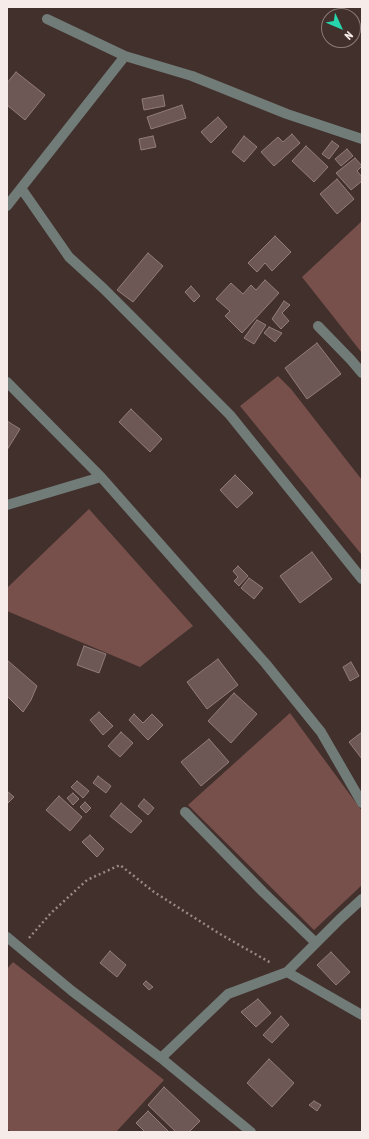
<!DOCTYPE html>
<html>
<head>
<meta charset="utf-8">
<style>
	body { margin:0 }
	#map { position:relative; width:369px; height:1139px; overflow:hidden; background:#42302d; font-family:"Asap Condensed",sans-serif }
	canvas { display:block }
	.frame { position:absolute; inset:0; border:8px solid #f7ebe9; pointer-events:none }
	.north { position:absolute; left:321px; top:8px; width:40px; height:40px; box-sizing:border-box; background:#42302d; border:1px solid #8a7b78; border-radius:50%; rotate:134deg; font-size:11px; font-weight:700; line-height:16px; text-align:center; color:#f7ebe9 }
	.north::after { content:''; display:block; margin:auto; width:14px; height:18px; background:#27d5ad; clip-path:polygon(50% 0,100% 100%,50% 72%,0 100%) }
</style>
</head>
<body>
<div id="map">
<canvas width="369" height="1139"></canvas>
<div class="frame"></div>
<div class="north">N</div>
</div>
<script>
const ctx = document.querySelector('canvas').getContext('2d');
ctx.lineJoin = 'round';
function paint(path, color) {
  ctx.fillStyle = color;
  ctx.fill(path, 'evenodd');
}
function poly(rows) {
  const path = new Path2D();
  for (const r of rows) {
    path.moveTo(r[0], r[1]);
    for (let i = 2; i < r.length; i += 2) path.lineTo(r[i], r[i + 1]);
  }
  return path;
}
function trace(path, color, width, dash) {
  ctx.strokeStyle = color;
  ctx.lineWidth = width;
  ctx.lineCap = dash ? 'butt' : 'round';
  ctx.setLineDash(dash || []);
  ctx.stroke(path);
}
paint(poly([
	[362,221,362,353,302,277],
	[278,376,291,389,362,480,362,555,240,406],
	[89,509,193,626,140,667,7,611,7,588],
	[290,713,362,811,362,885,314,930,188,805],
	[13,962,164,1080,116,1132,12,1132,7,1129,7,969]
]), '#78504b');
const building = poly([
	[16,72,45,95,25,120,7,105,7,83,16,72],
	[163,95,165,106,144,110,142,99,163,95],
	[182,105,186,118,151,129,147,117,182,105],
	[218,117,227,127,211,143,201,132,218,117],
	[292,134,300,143,274,166,261,152,278,137,283,142,292,134],
	[153,136,156,147,141,150,139,139,153,136],
	[244,136,257,147,244,162,232,152,244,136],
	[332,141,339,146,329,159,322,154,332,141],
	[306,146,328,167,314,182,292,161,306,146],
	[347,149,353,156,341,166,335,159,347,149],
	[355,158,362,166,357,171,362,177,362,181,351,190,336,173,355,158],
	[337,179,354,199,337,214,320,194,337,179],
	[275,236,291,252,272,271,265,263,257,272,248,263,275,236],
	[148,253,163,266,133,302,117,290,148,253],
	[265,280,279,293,242,333,225,316,230,311,216,299,231,283,243,294,251,285,256,290,265,280],
	[191,286,200,296,194,302,185,292,191,286],
	[284,301,290,305,282,313,289,321,281,329,272,319,284,301],
	[257,320,266,325,254,344,244,338,257,320],
	[269,327,282,333,275,342,264,333,269,327],
	[317,343,341,374,307,399,285,368,317,343],
	[131,409,162,439,150,452,119,422,131,409],
	[7,421,20,429,7,450,7,421],
	[235,475,253,493,237,508,220,490,235,475],
	[312,552,332,579,300,603,280,576,312,552],
	[238,566,248,576,239,586,234,581,238,577,233,571,238,566],
	[249,578,263,588,254,599,241,588,249,578],
	[84,646,106,654,99,673,77,665,84,646],
	[218,659,238,685,207,709,187,682,218,659],
	[7,660,37,686,31,700,23,712,7,696,7,660],
	[351,662,359,676,350,681,343,667,351,662],
	[234,693,257,714,231,743,208,721,234,693],
	[99,712,113,726,103,735,90,720,99,712],
	[134,714,143,723,152,714,163,725,148,740,129,720,134,714],
	[121,732,133,743,120,757,108,746,121,732],
	[362,732,362,759,349,742,362,732],
	[209,739,229,762,201,786,181,762,209,739],
	[98,776,111,786,106,793,93,783,98,776],
	[77,781,89,791,83,798,71,787,77,781],
	[7,791,14,797,7,804,7,791],
	[73,793,79,799,73,805,67,798,73,793],
	[59,796,82,817,70,831,46,810,59,796],
	[144,799,154,808,148,815,138,806,144,799],
	[85,802,91,808,86,813,80,807,85,802],
	[121,803,142,821,131,833,110,816,121,803],
	[90,835,104,849,97,857,82,842,90,835],
	[110,951,126,965,117,977,100,963,110,951],
	[331,952,350,972,336,985,317,965,331,952],
	[146,981,153,987,149,990,143,984,146,981],
	[258,999,271,1013,256,1027,241,1012,258,999],
	[281,1016,289,1025,272,1043,263,1035,281,1016],
	[269,1059,294,1083,272,1107,247,1083,269,1059],
	[164,1087,200,1121,189,1132,176,1132,148,1105,164,1087],
	[314,1101,321,1105,317,1111,309,1105,314,1101],
	[148,1111,169,1132,145,1132,136,1123,148,1111]
]);
paint(building, '#6d5855');
trace(building, '#937c79', 1);
trace(poly([
	[29,938,51,913,87,880,120,865,154,892,220,934,271,963]
]), '#988886', 2.5, [2, 3]);
trace(poly([
	[47,19,125,56],
	[21,188,69,257,104,289,230,415,362,579],
	[7,206,125,56,192,76,287,114,362,139],
	[318,326,351,360,362,373],
	[7,382,101,477,266,664,321,732,362,803],
	[7,505,101,477],
	[185,812,263,892,316,943],
	[7,937,72,991,161,1058,251,1132],
	[287,972,362,1015],
	[161,1058,228,994,287,972,340,919,362,899]
]), '#717b77', 10);
</script>
</body>
</html>
